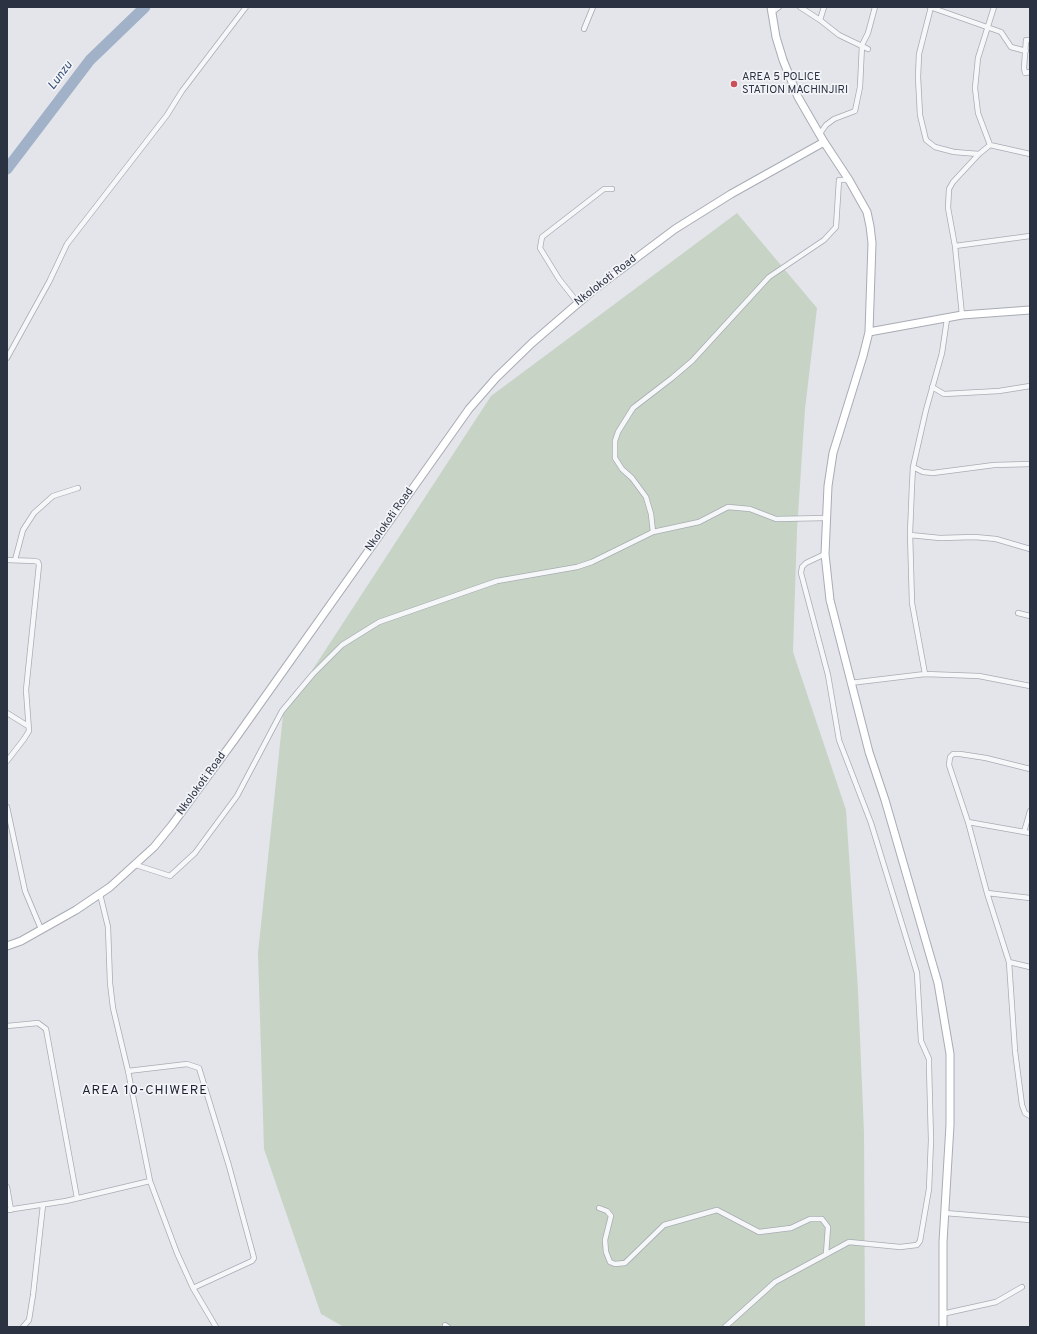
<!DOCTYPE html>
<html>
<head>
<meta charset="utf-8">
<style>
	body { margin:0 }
	#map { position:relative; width:1037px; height:1334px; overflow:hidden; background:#e3e5ea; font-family:Overpass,sans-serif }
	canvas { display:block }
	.frame { position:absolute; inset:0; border:8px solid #2b3242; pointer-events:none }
</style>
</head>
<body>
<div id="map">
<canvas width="1037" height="1334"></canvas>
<div class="frame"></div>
</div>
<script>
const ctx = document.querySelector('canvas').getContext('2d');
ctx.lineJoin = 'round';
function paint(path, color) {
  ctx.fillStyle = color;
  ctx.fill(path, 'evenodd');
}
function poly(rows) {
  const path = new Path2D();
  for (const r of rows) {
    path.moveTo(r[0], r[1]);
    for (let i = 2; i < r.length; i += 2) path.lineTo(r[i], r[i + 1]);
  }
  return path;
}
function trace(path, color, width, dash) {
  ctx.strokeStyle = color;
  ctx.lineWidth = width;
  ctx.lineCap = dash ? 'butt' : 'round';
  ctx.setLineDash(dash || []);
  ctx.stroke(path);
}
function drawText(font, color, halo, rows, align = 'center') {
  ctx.font = font + ' Overpass,sans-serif';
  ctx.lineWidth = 3.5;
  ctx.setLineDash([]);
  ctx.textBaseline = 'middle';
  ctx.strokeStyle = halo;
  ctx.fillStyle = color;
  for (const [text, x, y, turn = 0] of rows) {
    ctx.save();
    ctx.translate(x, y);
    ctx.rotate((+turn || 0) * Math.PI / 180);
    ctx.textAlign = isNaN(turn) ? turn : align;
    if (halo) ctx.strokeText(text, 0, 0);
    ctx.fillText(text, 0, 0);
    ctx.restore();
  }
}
paint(poly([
	[737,213,817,308,805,409,797,530,793,652,846,810,858,990,864,1133,865,1327,344,1327,321,1314,264,1149,258,953,283,715,491,396]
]), '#c7d4c5');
trace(poly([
	[7,169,90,60,145,7]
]), '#a0b1c8', 11);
const street = poly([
	[800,7,820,20,824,7],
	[930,7,1001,32,1011,47,1026,51],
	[931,7,919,54,918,77,920,115,926,140,935,147,954,152,979,154],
	[771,13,779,7],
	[820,20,839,35,868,49],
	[584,29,593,7],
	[1030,40,1026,40,1024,68,1025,73,1030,72],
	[819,135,826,125,834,119,855,111,860,87,862,45,868,33,875,7],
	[990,145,978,113,975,88,978,58,994,7],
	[990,145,1030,154],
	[955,246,1030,236],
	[578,303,559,279,540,248,542,237,604,189,612,189],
	[962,315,955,246,948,208,949,189,953,182,979,154,990,145],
	[7,358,49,282,67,244,167,115,182,91,246,7],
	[932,387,944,394,999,391,1030,386],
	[913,467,923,472,933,473,994,465,1030,464],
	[653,532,699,522,728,507,750,509,776,519,826,518],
	[910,535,940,538,975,537,996,539,1030,549],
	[7,560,35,561,38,562,39,565,26,690,29,731,24,739,7,761],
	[15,560,23,530,34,513,53,496,78,488],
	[1018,613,1030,616],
	[925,674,912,603,910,533,912,485,913,467,926,410,942,353,947,319],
	[850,683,925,674,979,676,1030,686],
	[7,713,28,726],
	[1030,769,986,758,960,754,953,754,950,757,949,765,968,822,987,893,1009,962,1015,1051,1022,1105,1025,1113,1030,1116],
	[7,807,25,891,41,929],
	[968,822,1030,833],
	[1024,832,1030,811],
	[136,865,170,876,195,853,237,796,282,711,313,674,342,645,379,622,497,581,577,567,592,562,653,532,651,514,646,497,632,478,622,469,615,458,615,441,618,432,633,408,672,378,692,361,769,277,824,240,836,227,839,180,849,180],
	[987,893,1030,898],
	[100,894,108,927,110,983,113,1008,128,1071,150,1181,177,1253,193,1288,216,1327],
	[1009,962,1030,967],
	[7,1026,38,1023,46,1029,77,1198],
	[128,1071,187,1064,199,1068,229,1166,254,1258,252,1261,193,1288],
	[7,1187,11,1210],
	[599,1208,607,1211,611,1216,605,1240,606,1252,610,1262,615,1264,625,1263,664,1225,717,1210,759,1232,791,1228,810,1219,822,1219,828,1227,826,1254],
	[7,1210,66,1201,150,1181],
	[945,1213,1030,1220],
	[942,1314,996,1302,1022,1287],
	[445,1325,448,1327],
	[23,1327,29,1320,33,1295,43,1205],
	[725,1327,775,1282,849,1242,900,1247,917,1245,920,1241,929,1189,931,1140,929,1066,929,1059,921,1041,917,973,871,823,839,740,828,675,801,573,802,567,806,563,825,554]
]);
const secondary = poly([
	[771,7,776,37,783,60,798,97,824,142,849,180,867,212,870,226,872,243,869,332,863,356,833,453,828,486,825,554,830,600,869,752,885,800,938,983,950,1054,950,1125,943,1242,943,1327],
	[869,332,962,315,1030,310],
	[7,946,21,941,76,910,110,887,154,847,172,825,235,739,469,409,496,378,532,343,591,292,675,229,731,194,824,142]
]);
trace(street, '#a8acb4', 6);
trace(secondary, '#a8acb4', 9);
trace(street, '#f6f7f9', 4.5);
trace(secondary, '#fff', 7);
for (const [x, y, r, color] of [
	[734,84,4,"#c94f59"]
]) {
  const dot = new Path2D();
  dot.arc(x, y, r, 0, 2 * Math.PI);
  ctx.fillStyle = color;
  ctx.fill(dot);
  trace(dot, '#f3f4f8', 1.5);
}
drawText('11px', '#2b3242', '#f3f4f8', [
	["AREA 5 POLICE",742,78],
	["STATION MACHINJIRI",742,91]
], 'left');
drawText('11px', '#2b3242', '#f3f4f8', [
	["Nkolokoti Road",606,281,-38],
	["Nkolokoti Road",390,520,-55],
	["Nkolokoti Road",202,784,-54]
]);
drawText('italic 12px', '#374e74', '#f3f4f8', [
	["Lunzu",61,76,-53]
]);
ctx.letterSpacing = '1px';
drawText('13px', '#1d2333', '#f3f4f8', [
	["AREA 10-CHIWERE",145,1091]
]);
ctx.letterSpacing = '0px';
</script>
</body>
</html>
